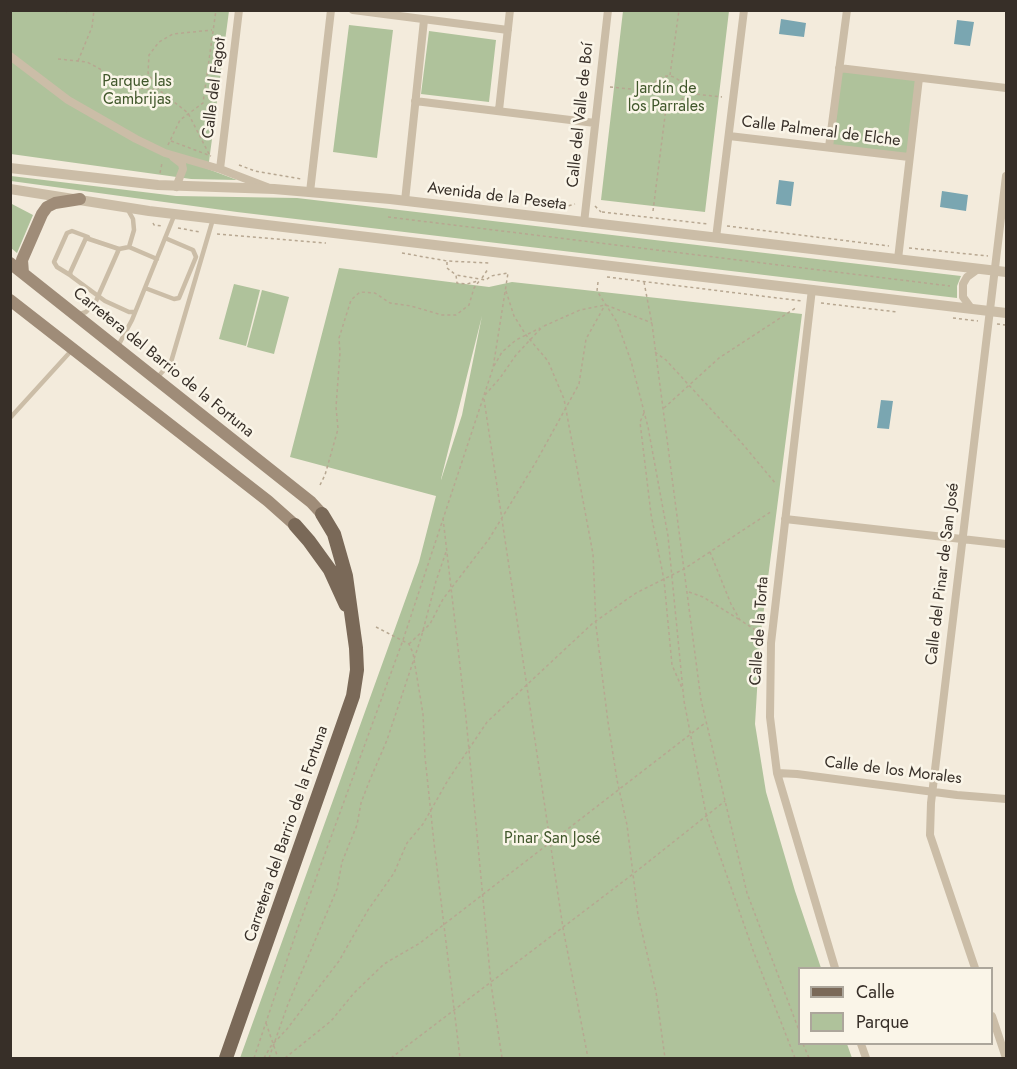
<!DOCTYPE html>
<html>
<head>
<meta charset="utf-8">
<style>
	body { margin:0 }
	#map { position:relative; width:1017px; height:1069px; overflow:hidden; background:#f3ebdc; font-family:Jost,sans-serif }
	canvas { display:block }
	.frame { position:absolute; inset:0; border:12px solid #372f28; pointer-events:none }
	.legend { position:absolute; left:798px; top:967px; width:195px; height:78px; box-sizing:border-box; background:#faf5e8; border:2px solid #aca69b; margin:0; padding:8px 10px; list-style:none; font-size:18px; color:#372f28 }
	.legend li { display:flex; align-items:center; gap:12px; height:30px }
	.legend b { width:30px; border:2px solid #aca69b }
</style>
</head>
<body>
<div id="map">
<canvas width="1017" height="1069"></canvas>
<div class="frame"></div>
<ul class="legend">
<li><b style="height:8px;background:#7a6958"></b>Calle</li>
<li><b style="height:16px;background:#afc29b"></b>Parque</li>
</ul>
</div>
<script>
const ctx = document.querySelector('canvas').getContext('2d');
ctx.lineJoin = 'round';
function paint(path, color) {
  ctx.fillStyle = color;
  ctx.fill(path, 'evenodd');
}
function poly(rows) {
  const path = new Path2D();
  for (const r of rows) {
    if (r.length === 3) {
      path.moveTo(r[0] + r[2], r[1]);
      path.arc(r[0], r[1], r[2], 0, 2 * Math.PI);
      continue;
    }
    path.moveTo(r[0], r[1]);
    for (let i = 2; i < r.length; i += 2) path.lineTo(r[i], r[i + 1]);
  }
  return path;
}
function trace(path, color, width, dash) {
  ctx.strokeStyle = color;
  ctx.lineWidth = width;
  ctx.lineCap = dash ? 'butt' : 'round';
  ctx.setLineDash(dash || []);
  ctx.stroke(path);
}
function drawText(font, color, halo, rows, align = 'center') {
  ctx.font = font + ' Jost,sans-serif';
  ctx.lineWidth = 5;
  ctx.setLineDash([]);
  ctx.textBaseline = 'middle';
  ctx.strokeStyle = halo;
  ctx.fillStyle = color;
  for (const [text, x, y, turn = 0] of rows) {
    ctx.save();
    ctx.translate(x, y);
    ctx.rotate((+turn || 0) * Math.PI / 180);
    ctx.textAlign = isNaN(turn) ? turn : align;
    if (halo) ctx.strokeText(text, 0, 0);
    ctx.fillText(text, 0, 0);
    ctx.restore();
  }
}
paint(poly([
	[11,11,229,11,208,169,237,180,191,179,11,154],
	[623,11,729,11,705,212,601,200],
	[349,25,393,30,377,158,333,152],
	[429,31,496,40,489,102,421,94],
	[839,68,919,78,909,157,829,147],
	[11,176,176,196,297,198,961,276,957,286,957,298,237,212,11,181],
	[10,203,33,215,17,253,11,248],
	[339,268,489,287,512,282,802,314,760,640,755,724,766,792,795,891,821,968,800,968,800,1044,847,1044,852,1058,240,1058,419,562,436,496,290,457],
	[482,316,462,415,441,480,441,479],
	[234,284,260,290,246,346,219,339],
	[262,290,289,297,274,354,247,347]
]), '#afc29b');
paint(poly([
	[781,19,806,23,804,37,779,34],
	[957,20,974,22,970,46,954,44],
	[779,180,794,182,791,206,776,204],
	[942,191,968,195,966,211,940,207],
	[881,400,893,401,889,429,877,428]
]), '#7aa6b1');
trace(poly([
	[66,12,68,10],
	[58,59,87,62,100,69,112,79,128,87,157,90],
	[78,61,92,27,94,10],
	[670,75,679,10],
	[668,92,16],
	[610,87,651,91],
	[685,93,722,97],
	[171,141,211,156],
	[168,145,180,120,203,103,216,10],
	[209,154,188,113,159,90,148,73,149,55,159,42,173,34,212,30],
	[239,165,255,171,301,179],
	[160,173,162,163],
	[533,204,564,207,575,204],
	[595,206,601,212],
	[653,211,666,108],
	[602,212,708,224],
	[388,217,950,286],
	[153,223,154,225,162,226],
	[727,226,889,246],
	[178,228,200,232],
	[217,234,326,243],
	[909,248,988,256],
	[402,253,447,261,489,263],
	[447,262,447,268,456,275,457,283,467,284,478,281],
	[607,277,802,301],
	[482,278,488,269],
	[598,282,597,291,617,322,631,361,648,427,668,536,684,701,707,819,754,953,795,1058],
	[644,282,652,324,701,700,747,893,800,1033],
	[506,291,514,316,526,335,548,361,564,399,593,554,596,626,608,722,617,780,627,825,638,915,656,992,665,1058],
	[821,303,897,312],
	[606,305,652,323],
	[953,318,978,321],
	[997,324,1006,325],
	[544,326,580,310,605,305],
	[655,352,666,360,741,442,776,484],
	[494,366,502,352,516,340,540,328],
	[485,395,500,378,516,355,543,326],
	[484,399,563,928,588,1058],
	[664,408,719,358,797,307],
	[644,413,640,422,651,514,664,580,672,665,682,688],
	[320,485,325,475,338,429,336,407,340,353,339,338,351,300,360,292,375,293,390,303,411,306,442,315,456,315,469,305,474,288,480,280],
	[443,518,466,718,491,984,502,1058],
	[710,552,731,604,740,620,757,631],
	[689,592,703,597,740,620],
	[376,627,409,644,413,653,423,714,425,757,434,843,460,1058],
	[409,644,430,624,443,599,489,539,536,462,579,384,586,339,605,305],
	[266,1023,278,1058],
	[803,1044,809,1058],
	[254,1058,296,933,403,640,493,368,508,273,491,276,486,280,456,275],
	[264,1058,271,1046,287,1029,339,961,368,910,394,873,407,843,423,824,448,780,487,722,593,623,636,593,684,569,772,511],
	[269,1058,288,1004,337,889,342,862,357,825,361,803,369,782,387,740,421,638,436,581,446,552],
	[285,1058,331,1021,354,993,384,964,420,943,705,723],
	[391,1058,633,874,725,801]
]), '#b7a791', 1.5, [3, 3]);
trace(poly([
	[129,247,157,259],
	[119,249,86,238,70,273,71,276,105,301,129,312,135,312],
	[70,275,57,267,54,262,67,233,72,231,88,237],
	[145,288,174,299,179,298,196,257,193,250,165,238],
	[80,314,86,312,96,301,119,249,129,247,134,230,133,219,128,210],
	[117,348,132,320,174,216],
	[156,379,171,362,213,219],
	[10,418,71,351]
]), '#cbbda7', 4.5);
trace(poly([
	[353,10,508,30],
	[10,56,68,100,136,139,165,153,220,169,267,187],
	[839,68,1006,88],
	[415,101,595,123],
	[499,110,510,10],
	[729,136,909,157],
	[829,147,847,10],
	[173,157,182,164,183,169,176,187],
	[220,169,239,10],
	[310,192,331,10],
	[405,201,424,20],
	[584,223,608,10],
	[716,238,744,10],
	[898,259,919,78],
	[812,289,771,643,770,717,777,773,835,968],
	[971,308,963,297,963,284,967,277,978,269],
	[785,519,1006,544],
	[777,773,797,774,957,795,1006,799],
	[975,968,930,835,931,803,1006,176],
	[992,1016,1006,1058],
	[861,1044,866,1058]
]), '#cbbda7', 8);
trace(poly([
	[10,168,158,185,274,189,390,199,1006,272],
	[10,189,149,211,1006,313]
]), '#cbbda7', 10);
trace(poly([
	[10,263,311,502,322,514],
	[23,273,22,260,42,214,47,207,55,203,80,199],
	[10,300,268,501,295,525]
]), '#9f8c78', 12);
trace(poly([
	[295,525,309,541,330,570,346,605],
	[226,1058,353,696,357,670,356,648,346,576,334,534,322,514]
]), '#7a6958', 14);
drawText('16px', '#40572b', '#faf5e8', [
	["Parque las",137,82],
	["Cambrijas",137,100],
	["Jardín de",666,89],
	["los Parrales",666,107],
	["Pinar San José",552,839]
]);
drawText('16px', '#372f28', '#faf5e8', [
	["Calle del Fagot",215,88,-83],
	["Calle del Valle de Boí",581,115,-84],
	["Calle Palmeral de Elche",821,132,7],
	["Avenida de la Peseta",497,197,7],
	["Carretera del Barrio de la Fortuna",163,363,39],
	["Calle del Pinar de San José",943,574,-83],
	["Calle de la Torta",760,631,-86],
	["Calle de los Morales",893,771,7],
	["Carretera del Barrio de la Fortuna",287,834,-71]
]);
</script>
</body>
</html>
